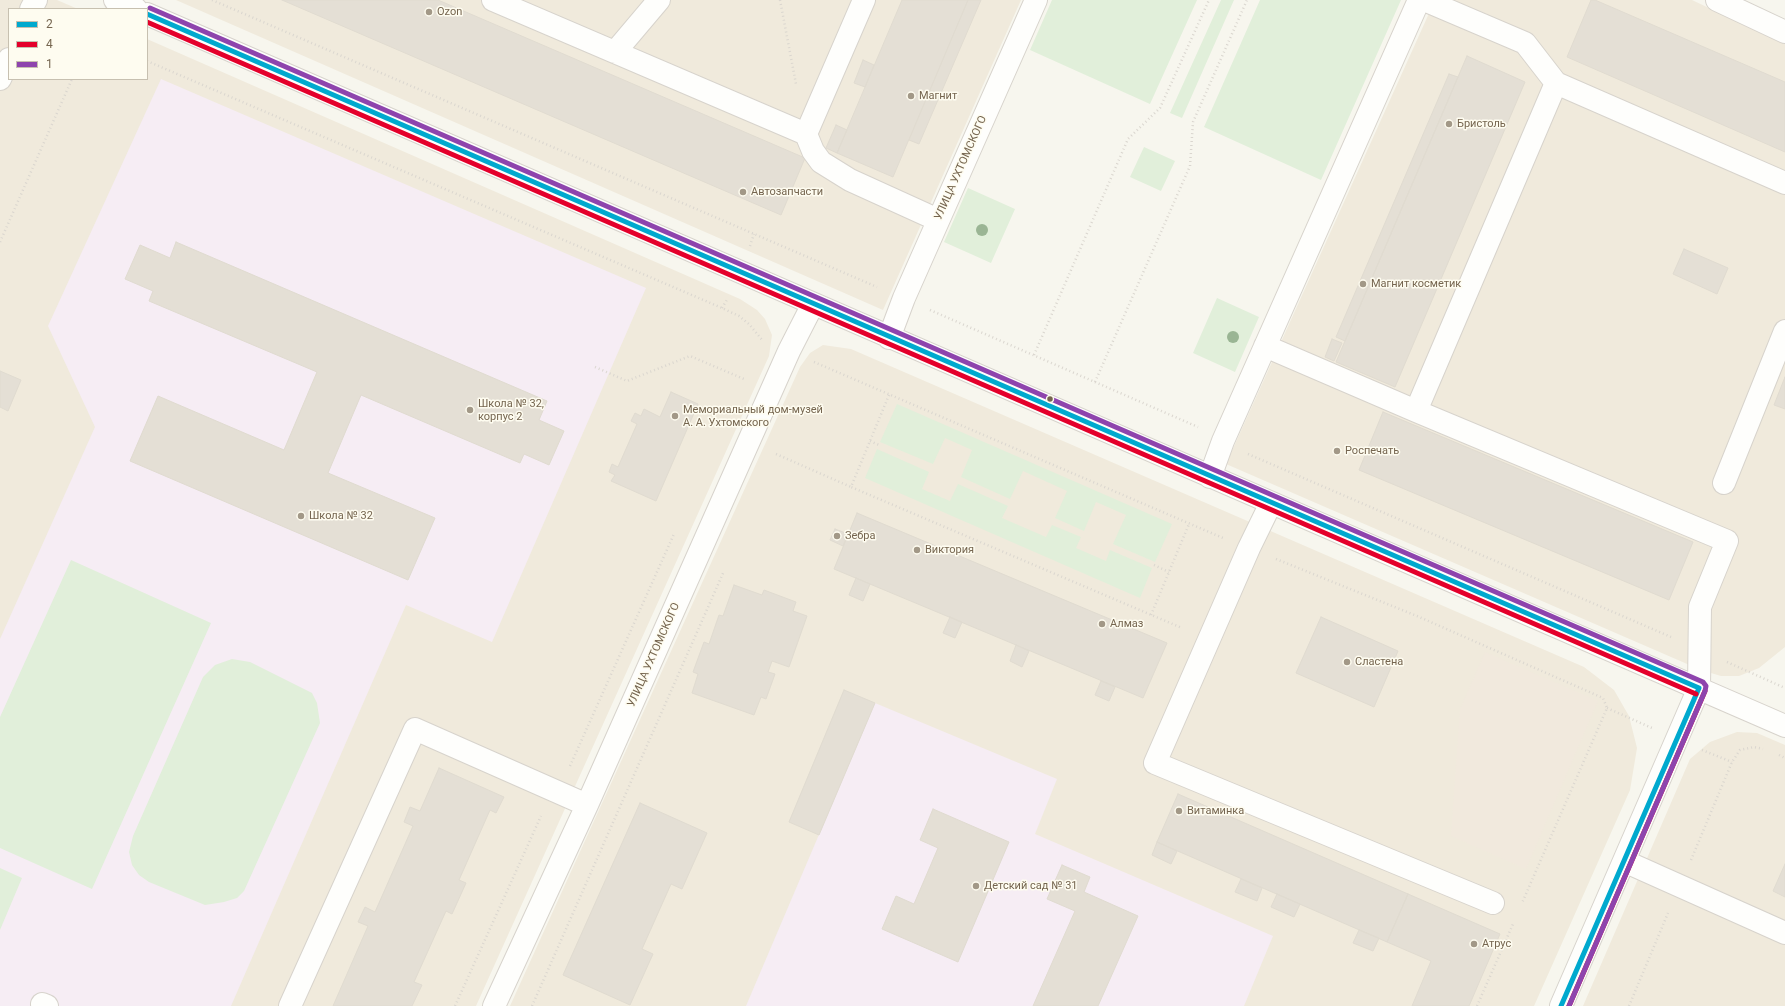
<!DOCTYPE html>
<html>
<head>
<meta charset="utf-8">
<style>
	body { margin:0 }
	#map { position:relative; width:1785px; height:1006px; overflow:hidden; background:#f7f6ee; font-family:Roboto,sans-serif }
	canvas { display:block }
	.legend { position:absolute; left:8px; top:8px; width:140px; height:72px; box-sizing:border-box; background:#fefcf0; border:1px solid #c7c0b0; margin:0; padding:5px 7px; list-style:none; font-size:12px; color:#75654f }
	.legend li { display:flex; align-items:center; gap:8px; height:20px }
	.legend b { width:20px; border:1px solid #c7c0b0 }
</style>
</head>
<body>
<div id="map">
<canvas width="1785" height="1006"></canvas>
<ul class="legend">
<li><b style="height:5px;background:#00a9ce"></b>2</li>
<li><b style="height:5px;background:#e4002b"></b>4</li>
<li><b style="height:5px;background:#8e44ad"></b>1</li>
</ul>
</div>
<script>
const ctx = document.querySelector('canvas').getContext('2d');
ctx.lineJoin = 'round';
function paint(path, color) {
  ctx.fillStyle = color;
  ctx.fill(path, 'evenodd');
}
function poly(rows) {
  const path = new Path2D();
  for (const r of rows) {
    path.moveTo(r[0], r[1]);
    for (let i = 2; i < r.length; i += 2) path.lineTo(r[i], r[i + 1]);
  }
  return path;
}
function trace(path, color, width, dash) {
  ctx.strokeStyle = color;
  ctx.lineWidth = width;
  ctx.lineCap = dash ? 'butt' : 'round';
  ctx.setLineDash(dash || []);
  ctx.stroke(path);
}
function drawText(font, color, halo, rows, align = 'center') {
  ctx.font = font + ' Roboto,sans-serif';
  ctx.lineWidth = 3;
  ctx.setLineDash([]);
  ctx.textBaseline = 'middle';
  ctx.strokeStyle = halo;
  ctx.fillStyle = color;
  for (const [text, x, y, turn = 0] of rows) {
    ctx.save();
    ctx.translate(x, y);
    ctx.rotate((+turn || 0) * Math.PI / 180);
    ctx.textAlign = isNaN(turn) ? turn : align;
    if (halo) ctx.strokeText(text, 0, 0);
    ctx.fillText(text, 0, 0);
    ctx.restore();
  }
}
paint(poly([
	[0,0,57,0,78,9,9,9,9,79,147,79,147,39,740,299,757,310,765,319,772,335,769,356,476,1006,0,1006],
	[176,0,1021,0,883,310],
	[1435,0,1692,0,1785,44,1785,647,1759,668,1739,676,1721,676,1701,670,1226,464],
	[823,345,851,349,1584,667,1614,690,1629,716,1637,748,1630,790,1534,1006,510,1006,800,367,810,353],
	[1737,732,1757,733,1785,745,1785,1006,1583,1006,1690,759,1710,742]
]), '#f0eadc');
paint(poly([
	[1485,652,1598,701,1526,869,1451,836,1460,709]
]), '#f1e9dd');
paint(poly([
	[161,79,646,288,492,642,406,605,231,1006,0,1006,0,639,95,427,48,326],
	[875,703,1057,779,1035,834,1273,936,1244,1006,746,1006]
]), '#f6edf4');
paint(poly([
	[1052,0,1197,0,1150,104,1030,50],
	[1221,0,1234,0,1182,118,1170,113],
	[1260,0,1401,0,1321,180,1204,127],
	[1144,147,1175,161,1161,191,1130,177],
	[968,188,1015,209,991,263,944,242],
	[1217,298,1259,317,1235,372,1193,353],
	[897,404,1172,524,1155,562,1113,544,1126,515,1096,502,1084,531,1055,518,1067,491,1023,471,1010,499,961,477,972,450,945,438,933,464,880,442],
	[877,449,929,472,922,489,950,501,958,484,1008,506,1002,518,1046,537,1052,525,1081,537,1076,548,1106,561,1110,550,1152,568,1140,598,865,478],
	[71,560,211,623,92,889,0,848,0,717],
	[232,659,250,662,312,693,317,703,320,723,244,891,237,898,224,902,205,905,149,882,139,875,132,865,129,852,133,836,203,677,215,665],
	[0,868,22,878,0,930]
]), '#e1efda');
const building = poly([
	[282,0,438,0,805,158,781,215,282,0],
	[902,0,968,0,893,177,837,153,902,0],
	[968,0,981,0,919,144,909,140,968,0],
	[1591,0,1595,0,1785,82,1785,152,1567,57,1591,0],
	[1467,56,1525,82,1395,387,1336,362,1467,56],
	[863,60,874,65,865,87,854,83,863,60],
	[1449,74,1458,77,1345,341,1336,337,1449,74],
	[836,125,847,130,837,153,826,148,836,125],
	[176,242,547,401,539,420,564,431,549,465,524,454,520,463,361,395,328,473,435,518,408,580,130,461,158,396,284,450,317,372,149,301,153,291,125,279,140,245,170,258,176,242],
	[1684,249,1728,268,1717,294,1673,274,1684,249],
	[1332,339,1342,343,1334,361,1325,357,1332,339],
	[0,371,21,380,8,411,0,407,0,371],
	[1785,377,1785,409,1774,405,1785,377],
	[671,392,698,404,656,501,611,481,615,475,609,472,612,464,618,467,637,424,631,421,635,413,641,416,644,409,660,417,671,392],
	[1383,412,1693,542,1669,600,1359,470,1383,412],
	[857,513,1167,643,1143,698,834,569,857,513],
	[835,529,848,534,843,546,830,540,835,529],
	[856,578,870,584,863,601,849,595,856,578],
	[734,585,762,595,764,590,796,602,793,611,807,616,789,667,772,661,768,672,775,674,766,699,761,697,754,715,692,693,698,674,693,672,704,642,709,644,719,615,723,616,734,585],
	[950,617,962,622,955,638,943,633,950,617],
	[1321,617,1398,651,1374,707,1296,673,1321,617],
	[1016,645,1029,651,1022,667,1010,661,1016,645],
	[1101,681,1115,687,1109,701,1095,695,1101,681],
	[844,690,875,703,819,835,789,822,844,690],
	[439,768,504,797,496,813,490,810,459,880,466,883,452,914,446,911,414,982,422,985,412,1006,333,1006,368,926,358,922,365,907,375,912,413,826,404,822,410,807,420,811,439,768],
	[1178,794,1408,894,1387,942,1157,842,1178,794],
	[640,803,707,833,682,889,671,884,642,949,653,954,630,1005,563,975,640,803],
	[933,809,1009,842,958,962,882,929,896,896,914,904,938,848,920,840,933,809],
	[1157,842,1177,851,1171,864,1152,855,1157,842],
	[1785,864,1785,897,1773,891,1785,864],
	[1062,865,1090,877,1084,892,1138,916,1098,1006,1033,1006,1075,911,1047,899,1062,865],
	[1241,879,1262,888,1257,901,1235,892,1241,879],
	[1277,894,1300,904,1294,917,1271,907,1277,894],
	[1408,894,1500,934,1469,1006,1412,1006,1431,961,1387,942,1408,894],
	[1359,930,1379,938,1373,951,1353,943,1359,930]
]);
paint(building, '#e4dfd5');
trace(building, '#e0dbd0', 1);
const minor = poly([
	[115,0,136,9],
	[493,0,806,134,864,0],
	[1424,0,1525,43,1556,83,1785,183],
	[1717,0,1785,32],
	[31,9,36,0],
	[147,14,1785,726],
	[615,52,659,0],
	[0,79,9,59],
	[806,134,813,151,821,162,850,180,938,220],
	[889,338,904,298,1036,0],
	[1265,346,1416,411,1727,541,1700,607,1699,688,1561,1006],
	[1416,411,1556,83],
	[1210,477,1223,441,1419,0],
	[1724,483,1785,331],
	[1271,503,1249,548,1155,763,1493,903],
	[1624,861,1785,933],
	[42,1004,47,1006],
	[290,1006,415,729,587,805],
	[494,1006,587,805,789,351,813,304]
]);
trace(minor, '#d7d3cc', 24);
trace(poly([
	[212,0,877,287],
	[780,0,796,84],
	[147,61,722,308,739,316,749,324,763,341],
	[0,242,72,79],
	[750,246,754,234],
	[722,308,728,298],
	[930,310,1198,427],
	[1034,355,1128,139,1160,108,1209,0],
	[814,362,1223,538],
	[595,367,627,381,690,356,744,379],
	[1095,382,1190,166,1193,122,1247,0],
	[889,395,851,487,1182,628],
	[870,441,879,445],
	[776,454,851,487],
	[1248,454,1671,637],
	[1276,559,1417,616,1603,698,1607,708,1522,903],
	[1154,565,1169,572],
	[1151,615,1189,524],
	[1727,662,1785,688],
	[1607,708,1652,728],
	[1702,750,1732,762],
	[1779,755,1785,758],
	[570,766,674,534],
	[1691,860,1732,762,1740,750,1754,747,1763,749],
	[455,1006,541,816],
	[532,1006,724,571],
	[1477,1006,1513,924],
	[1629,1006,1668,913]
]), '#dad6cf', 2.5, [1, 3]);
trace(minor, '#fefefc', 22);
trace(poly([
	[147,14,1699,688],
	[1561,1006,1699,688]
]), '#00a9ce', 5);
trace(poly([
	[147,22,1696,694],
	[1569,1006,1705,691]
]), '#e4002b', 5);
trace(poly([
	[150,8,1703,682,1706,686,1705,691,1569,1006]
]), '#8e44ad', 5);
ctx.fillStyle = '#9ab594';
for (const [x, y] of [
	[982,230],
	[1233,337]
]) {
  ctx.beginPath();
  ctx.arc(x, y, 6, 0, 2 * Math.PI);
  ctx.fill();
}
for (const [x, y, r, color] of [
	[429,12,4,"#a29887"],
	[911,96,4,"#a29887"],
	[1449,124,4,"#a29887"],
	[743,192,4,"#a29887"],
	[1363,284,4,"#a29887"],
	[1050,399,3.5,"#75654f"],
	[470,410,4,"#a29887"],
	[675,416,4,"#a29887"],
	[1337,451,4,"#a29887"],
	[301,516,4,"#a29887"],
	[837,536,4,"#a29887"],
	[917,550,4,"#a29887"],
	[1102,624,4,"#a29887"],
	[1347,662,4,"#a29887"],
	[1179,811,4,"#a29887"],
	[976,886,4,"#a29887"],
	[1474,944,4,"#a29887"]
]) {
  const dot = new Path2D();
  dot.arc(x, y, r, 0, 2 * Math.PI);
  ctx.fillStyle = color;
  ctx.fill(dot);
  trace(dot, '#fefcf0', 1.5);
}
drawText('11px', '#75654f', '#fefcf0', [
	["Ozon",437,12],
	["Магнит",919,96],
	["Бристоль",1457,124],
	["Автозапчасти",751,192],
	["Магнит косметик",1371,284],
	["Школа № 32,",478,404],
	["корпус 2",478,417],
	["Мемориальный дом-музей",683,410],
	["А. А. Ухтомского",683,423],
	["Роспечать",1345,451],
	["Школа № 32",309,516],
	["Зебра",845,536],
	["Виктория",925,550],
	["Алмаз",1110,624],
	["Сластена",1355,662],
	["Витаминка",1187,811],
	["Детский сад № 31",984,886],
	["Атрус",1482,944]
], 'left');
drawText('11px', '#75654f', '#fefcf0', [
	["УЛИЦА УХТОМСКОГО",961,168,-66],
	["УЛИЦА УХТОМСКОГО",654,655,-66]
]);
</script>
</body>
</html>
